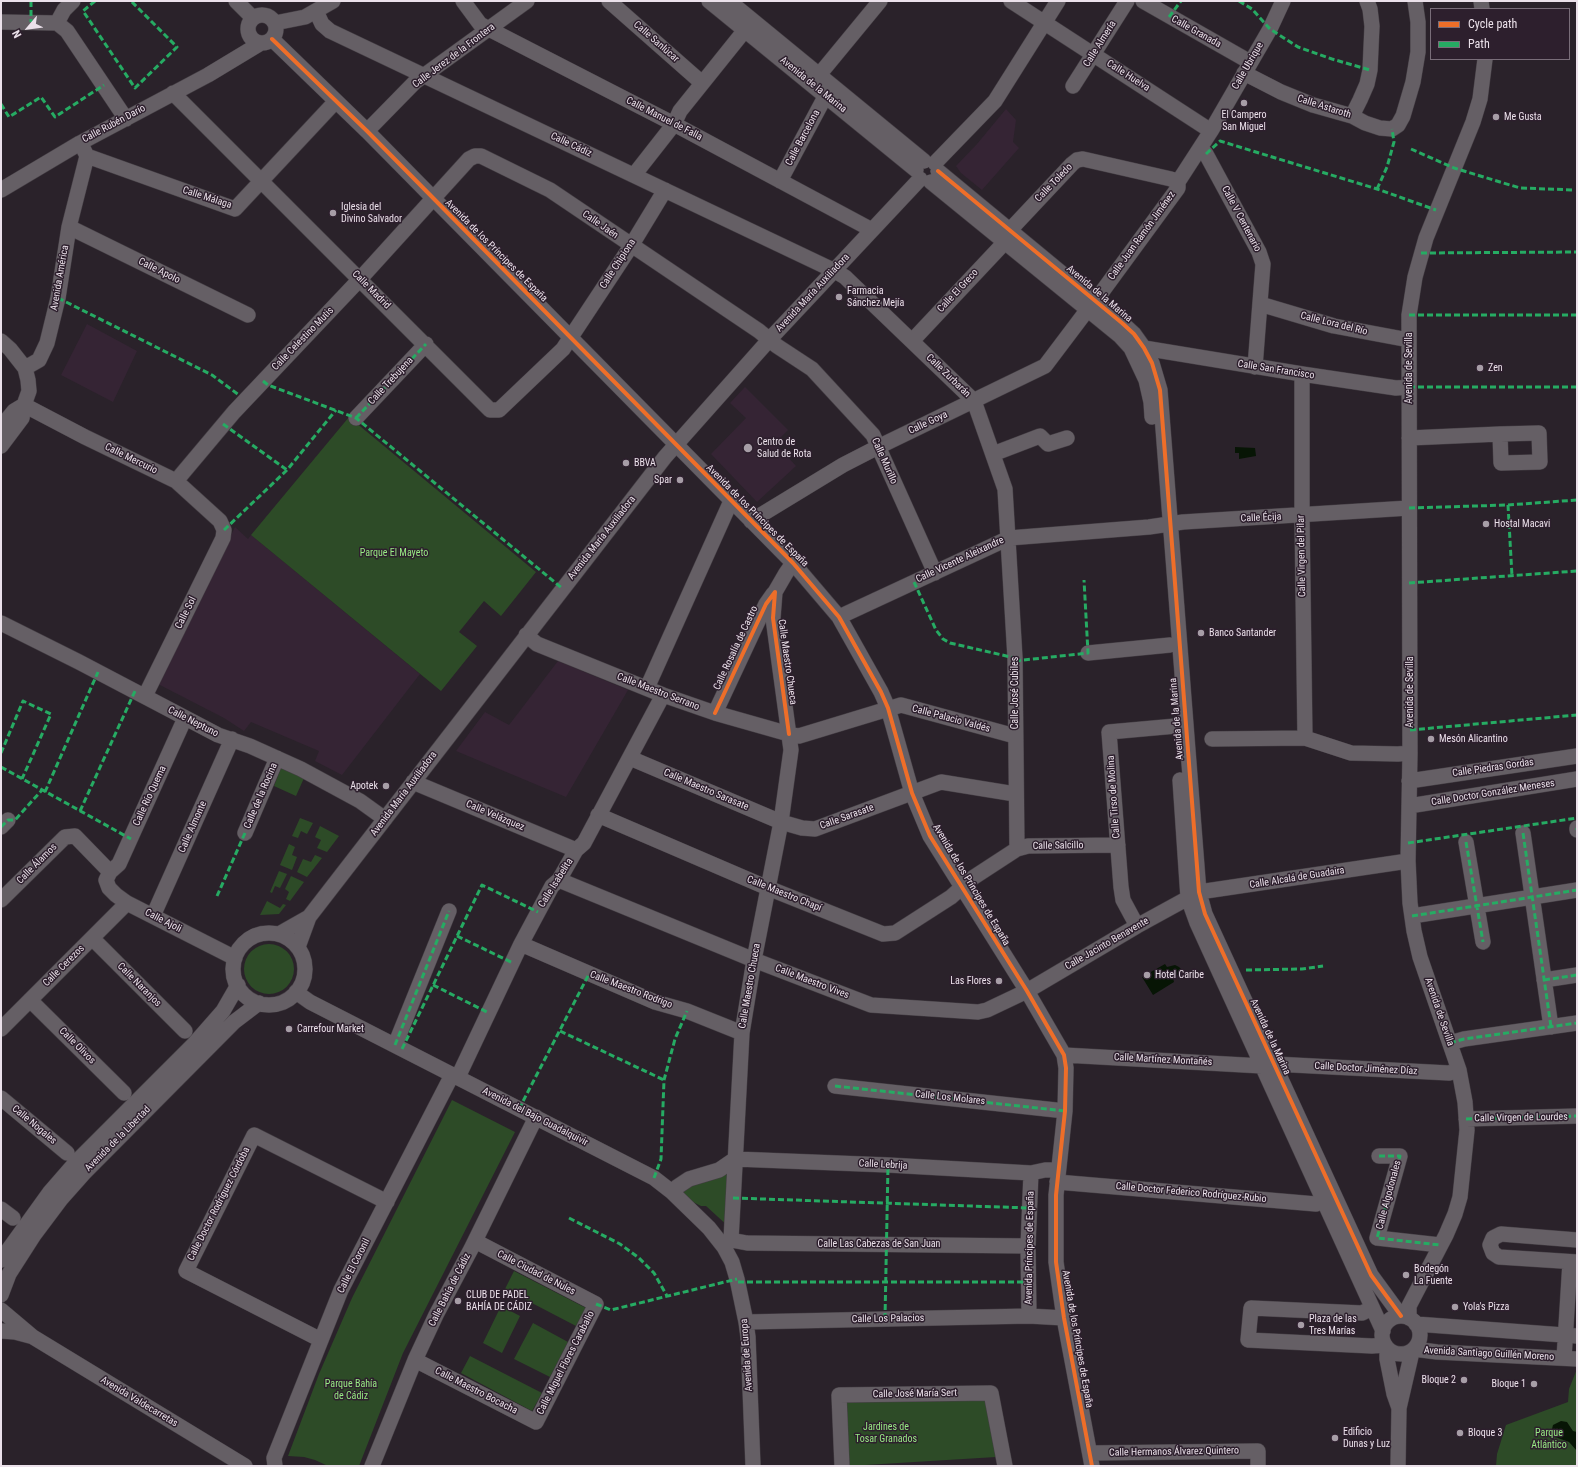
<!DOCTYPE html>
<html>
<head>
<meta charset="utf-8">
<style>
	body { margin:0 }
	#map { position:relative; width:1578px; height:1467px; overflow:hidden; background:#2a222a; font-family:"Roboto Condensed",sans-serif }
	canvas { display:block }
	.frame { position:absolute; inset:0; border:2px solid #ebe1ea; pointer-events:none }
	.legend { position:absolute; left:1430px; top:8px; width:140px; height:52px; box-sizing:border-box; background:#2d1f2d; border:1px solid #796d79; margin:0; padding:5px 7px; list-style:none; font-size:12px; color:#ebe1ea }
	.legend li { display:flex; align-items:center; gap:8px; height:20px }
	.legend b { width:20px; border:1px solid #796d79 }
	.north { position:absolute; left:8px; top:8px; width:40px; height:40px; -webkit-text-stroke:3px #2d1f2d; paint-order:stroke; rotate:242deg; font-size:11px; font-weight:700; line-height:16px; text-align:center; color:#ebe1ea }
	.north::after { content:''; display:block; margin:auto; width:14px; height:18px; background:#ebe1ea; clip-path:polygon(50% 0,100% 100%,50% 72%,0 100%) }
</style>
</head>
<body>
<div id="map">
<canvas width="1578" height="1467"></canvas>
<div class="frame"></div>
<ul class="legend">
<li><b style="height:5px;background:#ee6e29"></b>Cycle path</li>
<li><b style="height:5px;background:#26ab63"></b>Path</li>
</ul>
<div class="north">N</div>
</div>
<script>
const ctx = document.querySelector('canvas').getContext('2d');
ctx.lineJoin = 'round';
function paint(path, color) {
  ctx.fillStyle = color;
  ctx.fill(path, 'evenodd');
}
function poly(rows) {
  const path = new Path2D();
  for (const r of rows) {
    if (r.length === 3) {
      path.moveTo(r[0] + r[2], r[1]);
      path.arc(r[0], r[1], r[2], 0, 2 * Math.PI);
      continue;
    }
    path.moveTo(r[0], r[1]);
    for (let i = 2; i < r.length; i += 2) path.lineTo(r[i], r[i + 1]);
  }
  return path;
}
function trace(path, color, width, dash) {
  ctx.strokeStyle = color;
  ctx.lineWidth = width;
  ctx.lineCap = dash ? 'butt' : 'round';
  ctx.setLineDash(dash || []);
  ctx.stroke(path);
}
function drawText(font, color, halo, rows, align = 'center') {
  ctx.font = font + ' "Roboto Condensed",sans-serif';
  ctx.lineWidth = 3;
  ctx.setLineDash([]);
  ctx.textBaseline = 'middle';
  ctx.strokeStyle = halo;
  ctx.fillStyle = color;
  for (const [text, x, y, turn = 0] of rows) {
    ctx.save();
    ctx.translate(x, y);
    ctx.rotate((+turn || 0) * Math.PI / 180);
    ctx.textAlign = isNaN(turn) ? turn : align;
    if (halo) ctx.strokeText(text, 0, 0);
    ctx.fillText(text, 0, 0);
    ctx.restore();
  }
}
paint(poly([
	[1006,109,1016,120,1013,142,1019,148,982,190,961,173,956,166,977,144],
	[87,324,137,351,113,402,61,375],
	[745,387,788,430,775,443,796,466,757,502,711,454,746,418,730,403],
	[235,527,248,539,251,535,420,674,342,775,315,761,319,751,251,722,244,731,224,718,158,684],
	[558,661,628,690,566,797,456,751,485,712,509,725]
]), '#352434');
paint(poly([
	[349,417,536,572,501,616,484,601,459,632,477,646,441,691,251,535],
	[281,768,304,778,296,796,274,786],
	[300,818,313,823,307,834,301,831,298,838,292,836],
	[320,826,339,836,327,852,317,848,321,840,315,837],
	[289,844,295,847,292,855,297,857,292,870,280,865],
	[315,855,322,858,307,877,297,872,303,859,311,862],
	[279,871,287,874,280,888,275,886,272,893,270,892],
	[291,876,304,882,290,901,286,899,289,892,285,889],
	[267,901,280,908,283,904,286,905,279,914,260,915],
	[269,969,25],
	[452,1100,515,1132,403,1353,359,1466,328,1466,315,1460,304,1457,288,1456,319,1374,352,1298],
	[731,1168,729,1227,706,1206,701,1206,691,1201,679,1189],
	[514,1271,586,1308,576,1326,505,1289],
	[501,1306,520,1316,502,1353,483,1343],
	[533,1323,568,1342,550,1377,514,1359],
	[470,1356,542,1393,532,1411,461,1373],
	[1577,1369,1577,1466,1496,1466,1497,1454,1506,1425,1568,1402,1569,1389],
	[846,1400,986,1400,996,1457,849,1466]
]), '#2d4b27');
paint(poly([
	[1235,447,1255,448,1256,456,1239,459,1239,453,1235,453],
	[1165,964,1167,967,1175,965,1179,967,1181,969,1179,974,1173,978,1174,982,1153,995,1142,977],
	[1561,1421,1567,1422,1573,1431,1577,1432,1577,1451,1569,1442,1555,1437,1552,1434,1552,1429,1553,1425]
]), '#071505');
const minor = poly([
	[236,1,253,18],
	[463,1,480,24,489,29,674,124,872,230],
	[609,1,702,83],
	[709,1,916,170],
	[729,1,924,161],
	[1011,1,1211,131],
	[1143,1,1250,62],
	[1481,1,1482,9],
	[316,11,322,24,330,31,835,271,845,277,974,401,1005,489,1015,658,1017,849],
	[262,29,14],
	[1,22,57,23,67,31,126,119],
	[57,23,64,10,73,1],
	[275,23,305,17,333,1],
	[272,39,367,131,793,563,839,617,881,692,888,708,912,793,930,836,1027,991,1064,1055,1066,1068,1065,1111,1056,1195,1056,1262,1064,1318,1092,1466],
	[1244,73,1281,92,1313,105,1352,116,1365,123,1380,128,1392,129,1398,125,1403,116,1413,82,1418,52,1418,22,1415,1],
	[819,75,880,1],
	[1073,86,1127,1],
	[173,93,490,410,499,410,563,349,631,246,665,190],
	[1352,116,1360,100,1367,84,1370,70,1372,26,1370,9,1367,1],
	[367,131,415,82,527,1],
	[1201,148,1206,154,1259,252,1263,264,1255,367],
	[87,156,235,209,336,101],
	[935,163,995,101,1058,1],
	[938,171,1122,323,1134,334,1144,348,1152,363,1160,390,1199,892,1205,914,1371,1275,1401,1316],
	[634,175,674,124,680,111,745,30],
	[780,181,826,95],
	[931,182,1120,336,1131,348,1146,380,1151,402,1152,417],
	[1,190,80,143,208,75,261,43],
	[69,227,248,315],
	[1010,230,1072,164,1077,160,1083,159,1171,179,1178,182],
	[1096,300,1178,188,1178,182,1211,131,1270,29,1283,1],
	[1260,304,1334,326,1409,340],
	[1,341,10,349,25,368,28,380,29,391,24,405,22,418,1,446],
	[912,341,1005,242],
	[1144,348,1302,374,1396,388,1409,387],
	[25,368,39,360,47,343,58,298,69,227,87,156,83,148],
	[1302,374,1302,516,1305,738],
	[24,405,85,437,176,481,220,521,224,530,223,538,145,696],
	[356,418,426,344],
	[1,427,14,411,24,405],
	[1409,438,1500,434,1539,433,1540,462,1501,463,1500,434],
	[993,454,1040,436,1048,444,1067,438],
	[176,481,234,412,360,279,469,159,475,156,481,156,550,190,759,331,777,346,812,369,873,435,935,573],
	[751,521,843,465,878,447,1045,366,1088,309],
	[839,617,1009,538,1149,527,1183,522,1409,508],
	[1,623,79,662,218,735,250,746,301,769,360,801,385,819],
	[526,635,537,644,663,695,715,713,789,734,799,736,901,705,1015,736],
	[1088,653,1170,645],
	[647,688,731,501],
	[715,713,766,604,773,594],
	[185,718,119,864,110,872,106,880,109,888,116,895,127,903,235,958],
	[1212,739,1305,738,1351,753,1398,754,1410,753],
	[630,758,781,822,802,828,815,829,941,782,1015,794],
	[1180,780,1188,898,1197,923,1383,1331],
	[1409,781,1577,756],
	[413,782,576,850],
	[1409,806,1577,779],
	[598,815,768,888,883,934,895,933,951,897,971,879,1017,849,1028,846,1118,845],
	[1,827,8,820],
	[1577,828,1577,830],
	[245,833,277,758],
	[1523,833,1551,1027],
	[1466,842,1483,942],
	[559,880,754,960,871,1005,978,1012,987,1010,1027,991,1137,926,1199,892,1408,861],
	[1,900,65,837,75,836,110,872],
	[153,916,232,739],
	[1412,916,1577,890],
	[1137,926,1123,900,1121,887,1109,732,1176,726],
	[269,969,36],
	[279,934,309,917],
	[92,938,185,1031],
	[521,944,655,1002,687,1011,742,1033],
	[298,947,309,917,665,457,769,340,920,179],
	[1544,980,1577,975],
	[296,992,310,1002,654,1178,672,1192,709,1228,724,1247,732,1262,737,1279,746,1322,748,1337,753,1466],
	[30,1000,124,1093],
	[1,1029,127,903],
	[1450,1043,1464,1039,1577,1023],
	[395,1045,449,911],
	[1064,1055,1262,1066],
	[1274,1064,1449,1073,1459,1070],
	[458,1077,521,944,552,886,559,880,576,850,584,843,663,695],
	[835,1086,1065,1111],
	[1,1098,67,1153],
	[1466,1119,1577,1116],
	[1379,1156,1400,1156,1377,1238,1440,1245],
	[735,1159,888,1165,1031,1173],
	[1058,1170,1045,1170,1031,1173,1028,1246,1029,1316,1064,1318],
	[1057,1182,1316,1204,1324,1200],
	[672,1192,677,1187,689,1179,719,1170,735,1159],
	[1,1209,13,1218],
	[731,1240,747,1243,1028,1246],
	[1577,1240,1501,1234,1493,1238,1490,1245,1493,1253,1499,1257,1577,1262],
	[724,1247,731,1240,742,1033,754,960,781,822,791,750,773,618,775,592,786,573,793,563],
	[1,1260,50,1192,77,1161,194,1044,223,1011,238,985],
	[1,1295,9,1274,34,1235,61,1199,85,1172,234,1022,259,1003],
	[1372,1308,1362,1313,1251,1308,1248,1340,1372,1346,1385,1345],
	[1,1310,33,1337,245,1466],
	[1401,1335,19],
	[1409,1318,1409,1306,1446,1235,1455,1214,1460,1197,1467,1130,1465,1102,1459,1070,1420,957,1414,931,1410,903,1408,861,1410,753,1409,315,1415,277,1426,238,1473,122,1480,99,1485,59],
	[746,1322,1029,1316],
	[1416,1324,1577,1336],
	[1,1331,15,1332,30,1336],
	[321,1340,186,1271,254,1135,387,1202],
	[1387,1348,1387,1359,1394,1394,1399,1408],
	[1414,1349,1437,1352,1577,1359],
	[1564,1358,1570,1262],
	[415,1360,536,1422,596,1304,475,1241],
	[1090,1453,1258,1451,1258,1466],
	[275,1466,274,1458,341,1290,452,1075],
	[372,1466,415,1360,436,1315,471,1249,536,1117],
	[842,1466,839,1395,991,1393,1005,1466],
	[1398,1466,1399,1408,1412,1352]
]);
trace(minor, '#453f45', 16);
trace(minor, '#655f65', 15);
trace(poly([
	[31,1,31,22],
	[95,1,83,11,135,88,177,47,131,1],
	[1239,1,1252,9,1270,29,1298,47,1332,59,1370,70],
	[1169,17,1181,1],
	[1,104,9,117,41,97,55,117,104,85],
	[1411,149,1454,168,1520,188,1575,190],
	[1206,154,1220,141,1377,189,1436,210],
	[1377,189,1387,167,1394,142,1392,129],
	[1421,253,1577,252],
	[58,298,212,375,239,395],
	[1409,315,1577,315],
	[263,381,268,385,356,418,563,589],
	[1409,387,1577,387],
	[356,418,426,344],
	[223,424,287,470],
	[1508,505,1512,576],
	[1409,508,1508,505,1577,500],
	[224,530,287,470,336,410],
	[914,582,936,630,943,639,950,643,1015,658],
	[1409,583,1577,571],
	[1015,661,1088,653,1084,580],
	[1410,730,1577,715],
	[1,753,23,701,51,714,22,779],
	[1,767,131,839],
	[45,792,98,672],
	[80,811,135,691],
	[1,827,8,820,15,820,42,790],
	[1577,828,1577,830],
	[1523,833,1551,1027],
	[1466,842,1483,942],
	[1408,843,1577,818],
	[217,896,245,833],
	[1412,916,1577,890],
	[457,936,513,963],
	[1246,970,1302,969,1323,966],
	[1544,980,1577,975],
	[433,985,489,1013],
	[560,1031,664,1080],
	[1450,1043,1464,1039,1577,1023],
	[395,1045,449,911],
	[402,1049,482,885,538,912],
	[835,1086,1065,1111],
	[519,1109,589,974],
	[1466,1119,1577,1116],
	[1379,1156,1400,1156,1377,1238,1440,1245],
	[654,1178,661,1159,664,1080,675,1039,687,1011],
	[733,1198,1030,1208],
	[569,1218,620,1244,639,1258,654,1273,667,1296],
	[738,1282,1028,1282],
	[596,1304,611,1310,737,1279],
	[885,1319,888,1165]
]), '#26ab63', 3, [6, 3]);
trace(poly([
	[272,39,367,131,793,563,839,617,881,692,888,708,912,793,930,836,1027,991,1064,1055,1066,1068,1065,1111,1056,1195,1056,1262,1064,1318,1092,1466],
	[938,171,1122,323,1134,334,1144,348,1152,363,1160,390,1199,892,1205,914,1371,1275,1401,1316],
	[775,592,773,618,789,734],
	[715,713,766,604,775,592]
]), '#ee6e29', 4);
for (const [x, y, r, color] of [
	[1244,103,4,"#a79ea7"],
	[1496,117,4,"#a79ea7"],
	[333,213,4,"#a79ea7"],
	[839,297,4,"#a79ea7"],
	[1480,368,4,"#a79ea7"],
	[748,448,5,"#a79ea7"],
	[626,463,4,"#a79ea7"],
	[680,480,4,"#a79ea7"],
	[1486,524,4,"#a79ea7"],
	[1201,633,4,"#a79ea7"],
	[1431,739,4,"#a79ea7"],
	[386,786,4,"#a79ea7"],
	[1147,975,4,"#a79ea7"],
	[999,981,4,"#a79ea7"],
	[289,1029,4,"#a79ea7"],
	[1406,1275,4,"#a79ea7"],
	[458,1301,4,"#a79ea7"],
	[1455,1307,4,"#a79ea7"],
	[1301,1325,4,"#a79ea7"],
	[1464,1380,4,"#a79ea7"],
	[1534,1384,4,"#a79ea7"],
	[1460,1433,4,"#a79ea7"],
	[1335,1438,4,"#a79ea7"]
]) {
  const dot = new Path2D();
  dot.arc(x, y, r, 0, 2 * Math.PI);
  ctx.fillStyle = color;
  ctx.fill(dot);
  trace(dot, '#2d1f2d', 1.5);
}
drawText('10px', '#ebe1ea', '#2d1f2d', [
	["Calle Granada",1196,32,29],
	["Calle Sanlúcar",656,42,41],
	["Calle Almería",1100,44,-58],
	["Calle Jerez de la Frontera",454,56,-37],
	["Calle Ubrique",1248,66,-60],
	["Calle Huelva",1128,76,33],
	["Avenida de la Marina",813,85,39],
	["Calle Astaroth",1324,107,18],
	["Calle Manuel de Falla",664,119,27],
	["Calle Rubén Darío",114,124,-28],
	["Calle Barcelona",803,138,-62],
	["Calle Cádiz",571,145,25],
	["Calle Toledo",1054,183,-46],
	["Calle Málaga",207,198,18],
	["Calle V Centenario",1241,219,62],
	["Calle Jaén",600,225,35],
	["Calle Juan Ramón Jiménez",1142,236,-54],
	["Avenida de los Príncipes de España",496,251,45],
	["Calle Chipiona",618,264,-57],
	["Calle Apolo",159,271,26],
	["Avenida América",60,278,-80],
	["Calle Madrid",371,290,45],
	["Calle El Greco",958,291,-47],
	["Avenida María Auxiliadora",813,293,-47],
	["Avenida de la Marina",1099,294,40],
	["Calle Lora del Río",1334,324,14],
	["Calle Celestino Mutis",303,339,-46],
	["Avenida de Sevilla",1409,368,-90],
	["Calle San Francisco",1276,370,9],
	["Calle Zurbarán",948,376,44],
	["Calle Trebujena",391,381,-47],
	["Calle Goya",928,423,-25],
	["Calle Mercurio",131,459,26],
	["Calle Murillo",884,461,66],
	["Avenida de los Príncipes de España",757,516,45],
	["Calle Écija",1261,518,-3],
	["Avenida María Auxiliadora",602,538,-52],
	["Calle Virgen del Pilar",1302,556,-91],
	["Calle Vicente Aleixandre",960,560,-25],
	["Calle Sol",186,613,-63],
	["Calle Rosalía de Castro",736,648,-65],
	["Calle Maestro Chueca",787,662,82],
	["Calle Maestro Serrano",658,692,21],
	["Avenida de Sevilla",1410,692,-90],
	["Calle José Cubiles",1015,693,-90],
	["Calle Palacio Valdés",951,719,15],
	["Avenida de la Marina",1177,719,-95],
	["Calle Neptuno",193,722,27],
	["Calle Piedras Gordas",1493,768,-8],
	["Calle Maestro Sarasate",706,790,23],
	["Calle Doctor González Meneses",1493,793,-9],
	["Avenida María Auxiliadora",404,794,-53],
	["Calle Río Quema",150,796,-65],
	["Calle de la Rocina",261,796,-67],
	["Calle Tirso de Molina",1114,797,-94],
	["Calle Velázquez",495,816,23],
	["Calle Sarasate",847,817,-20],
	["Calle Almonte",193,827,-66],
	["Calle Salcillo",1058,846,-1],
	["Calle Álamos",37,864,-45],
	["Calle Alcalá de Guadaira",1297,878,-9],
	["Calle Isabelita",556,883,-58],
	["Avenida de los Príncipes de España",971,885,59],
	["Calle Maestro Chapí",784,894,22],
	["Calle Ajoli",163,921,27],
	["Calle Jacinto Benavente",1107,944,-30],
	["Calle Cerezos",64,966,-45],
	["Calle Maestro Vives",812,982,21],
	["Calle Naranjos",139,985,45],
	["Calle Maestro Chueca",750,986,-80],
	["Calle Maestro Rodrigo",631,990,21],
	["Avenida de Sevilla",1439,1012,71],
	["Avenida de la Marina",1270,1037,65],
	["Calle Olivos",77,1046,45],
	["Calle Martínez Montañés",1163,1060,3],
	["Calle Doctor Jiménez Díaz",1366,1069,3],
	["Calle Los Molares",950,1098,6],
	["Avenida del Bajo Guadalquivir",535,1117,27],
	["Calle Virgen de Lourdes",1521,1118,-1],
	["Calle Nogales",34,1125,40],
	["Avenida de la Libertad",118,1139,-45],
	["Calle Lebrija",883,1165,3],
	["Calle Doctor Federico Rodríguez-Rubio",1191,1193,5],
	["Calle Algodonales",1389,1195,-75],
	["Calle Doctor Rodríguez Córdoba",219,1204,-63],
	["Calle Las Cabezas de San Juan",879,1244],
	["Avenida Príncipes de España",1030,1248,-89],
	["Calle El Coronil",354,1266,-63],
	["Calle Ciudad de Nules",536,1273,27],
	["Calle Bahía de Cádiz",450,1290,-63],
	["Calle Los Palacios",888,1319,-1],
	["Avenida de los Príncipes de España",1077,1339,80],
	["Avenida Santiago Guillén Moreno",1489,1354,3],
	["Avenida de Europa",747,1355,-94],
	["Calle Miguel Flores Caraballo",566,1363,-63],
	["Calle Maestro Bocacha",476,1391,27],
	["Calle José María Sert",915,1394,-1],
	["Avenida Valdecarretas",139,1402,31],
	["Calle Hermanos Álvarez Quintero",1174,1452,-1]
]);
drawText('10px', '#ebe1ea', '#2d1f2d', [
	["El Campero",1244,115,"center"],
	["San Miguel",1244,127,"center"],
	["Me Gusta",1504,117],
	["Iglesia del",341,207],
	["Divino Salvador",341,219],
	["Farmacia",847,291],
	["Sánchez Mejía",847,303],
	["Zen",1488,368],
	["Centro de",757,442],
	["Salud de Rota",757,454],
	["BBVA",634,463],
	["Spar",672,480,"right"],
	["Hostal Macavi",1494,524],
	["Banco Santander",1209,633],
	["Mesón Alicantino",1439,739],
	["Apotek",378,786,"right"],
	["Hotel Caribe",1155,975],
	["Las Flores",991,981,"right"],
	["Carrefour Market",297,1029],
	["Bodegón",1414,1269],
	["La Fuente",1414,1281],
	["CLUB DE PADEL",466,1295],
	["BAHÍA DE CÁDIZ",466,1307],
	["Yola's Pizza",1463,1307],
	["Plaza de las",1309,1319],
	["Tres Marías",1309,1331],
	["Bloque 2",1456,1380,"right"],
	["Bloque 1",1526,1384,"right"],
	["Edificio",1343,1432],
	["Dunas y Luz",1343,1444],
	["Bloque 3",1468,1433]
], 'left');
drawText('10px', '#98eb84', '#2d1f2d', [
	["Parque El Mayeto",394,553],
	["Parque Bahía",351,1384],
	["de Cádiz",351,1396],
	["Jardines de",886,1427],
	["Tosar Granados",886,1439],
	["Parque",1549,1433],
	["Atlántico",1549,1445]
]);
</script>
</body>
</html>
